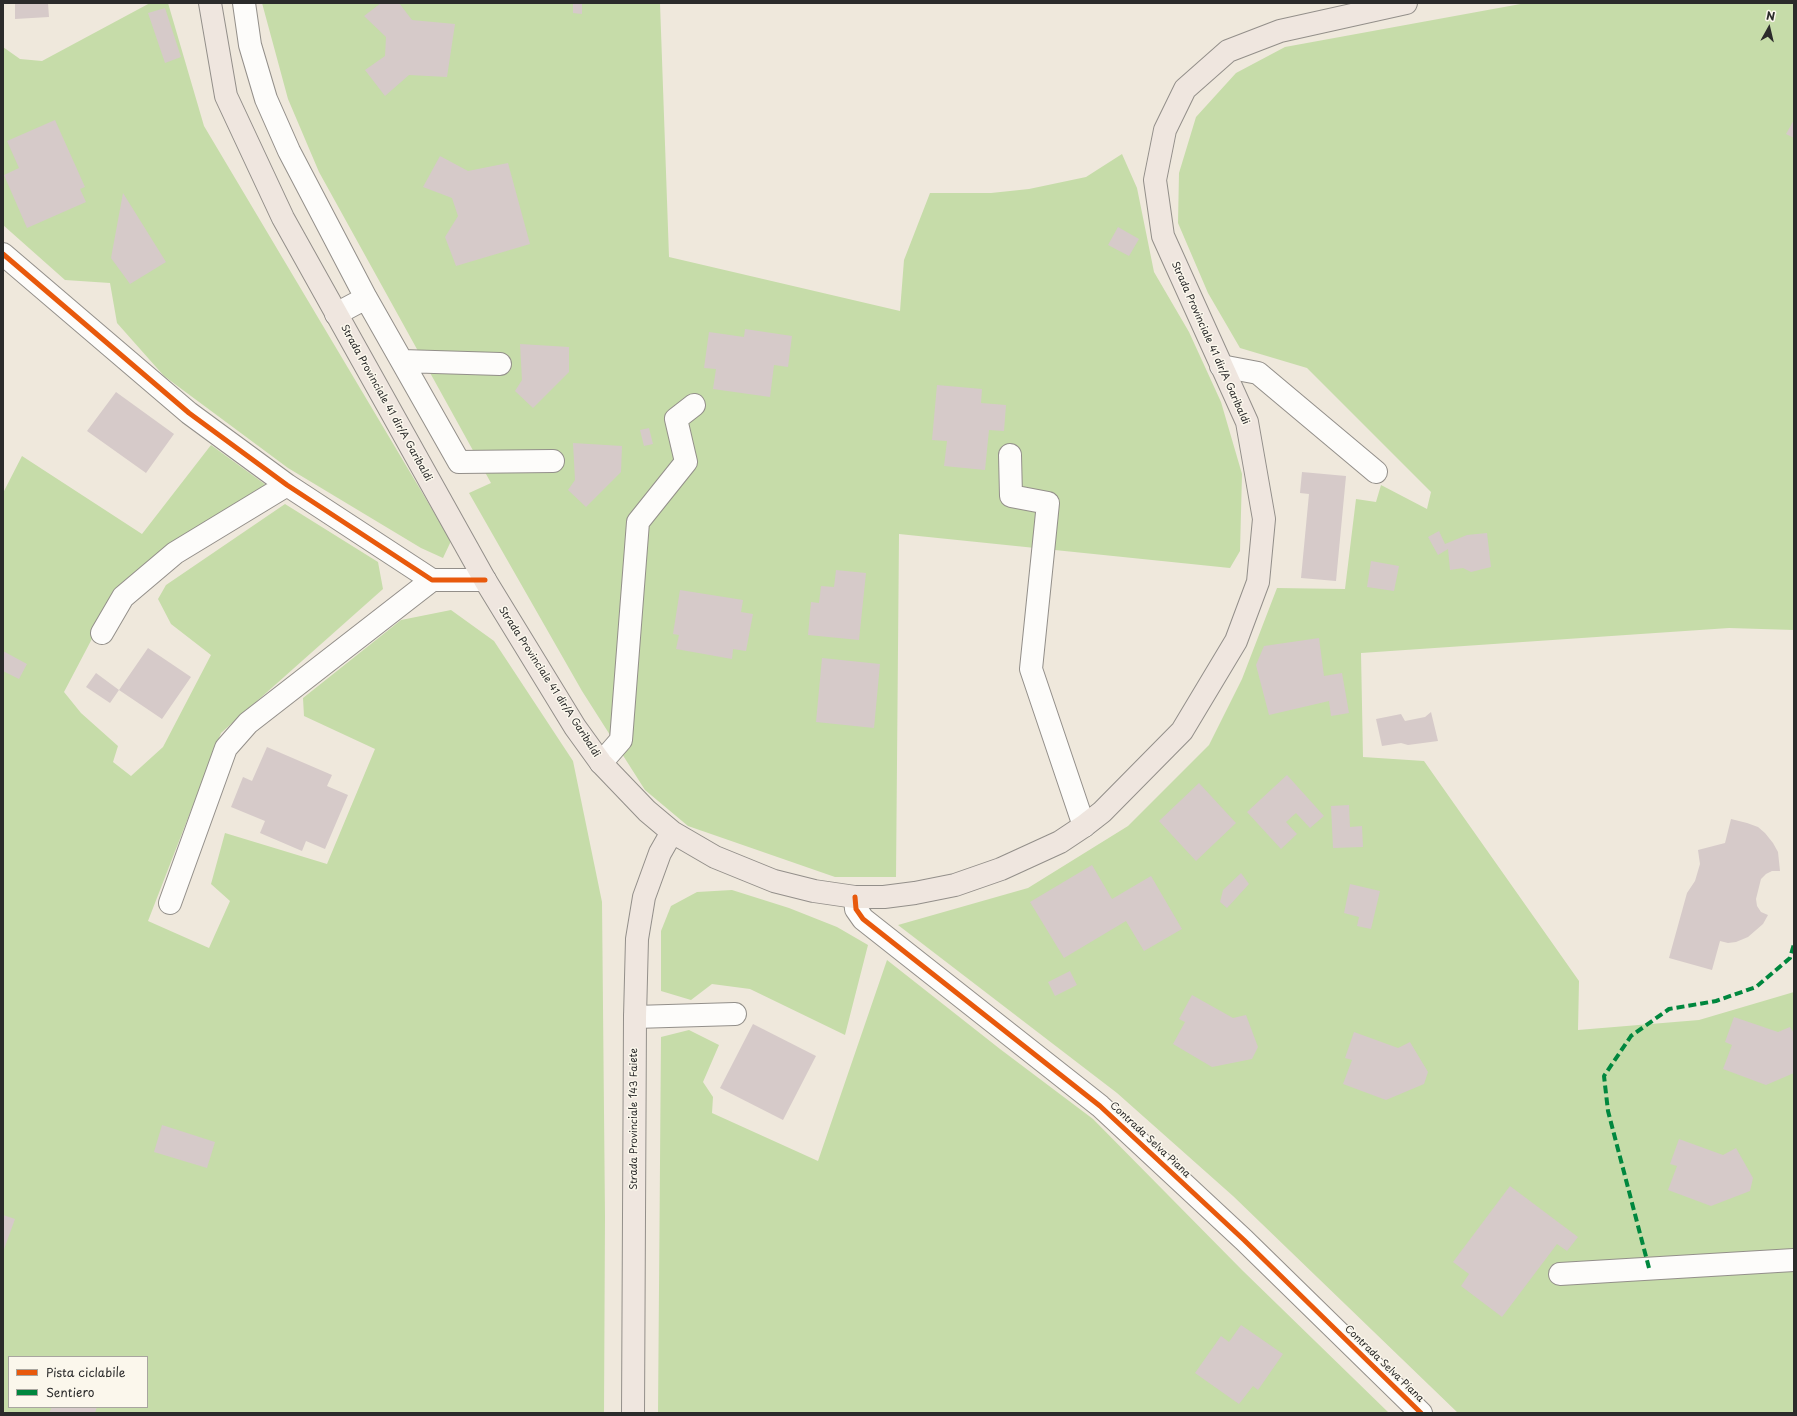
<!DOCTYPE html>
<html>
<head>
<meta charset="utf-8">
<style>
	body { margin:0 }
	#map { position:relative; width:1797px; height:1416px; overflow:hidden; background:#efe8dc; font-family:"Playpen Sans",sans-serif }
	canvas { display:block }
	.frame { position:absolute; inset:0; border:4px solid #2b2b2b; pointer-events:none }
	.legend { position:absolute; left:8px; top:1356px; width:140px; height:52px; box-sizing:border-box; background:#fbf7ec; border:1px solid #a8a59f; margin:0; padding:5px 7px; list-style:none; font-size:12px; color:#2b2b2b }
	.legend li { display:flex; align-items:center; gap:8px; height:20px }
	.legend b { width:20px; border:1px solid #a8a59f }
	.north { position:absolute; left:1749px; top:8px; width:40px; height:40px; -webkit-text-stroke:3px #fbf7ec; paint-order:stroke; rotate:8deg; font-size:11px; font-weight:700; line-height:16px; text-align:center; color:#2b2b2b }
	.north::after { content:''; display:block; margin:auto; width:14px; height:18px; background:#2b2b2b; clip-path:polygon(50% 0,100% 100%,50% 72%,0 100%) }
</style>
</head>
<body>
<div id="map">
<canvas width="1797" height="1416"></canvas>
<div class="frame"></div>
<ul class="legend">
<li><b style="height:5px;background:#e8590c"></b>Pista ciclabile</li>
<li><b style="height:5px;background:#00873e"></b>Sentiero</li>
</ul>
<div class="north">N</div>
</div>
<script>
const ctx = document.querySelector('canvas').getContext('2d');
ctx.lineJoin = 'round';
function paint(path, color) {
  ctx.fillStyle = color;
  ctx.fill(path, 'evenodd');
}
function poly(rows) {
  const path = new Path2D();
  for (const r of rows) {
    path.moveTo(r[0], r[1]);
    for (let i = 2; i < r.length; i += 2) path.lineTo(r[i], r[i + 1]);
  }
  return path;
}
function trace(path, color, width, dash) {
  ctx.strokeStyle = color;
  ctx.lineWidth = width;
  ctx.lineCap = dash ? 'butt' : 'round';
  ctx.setLineDash(dash || []);
  ctx.stroke(path);
}
function drawText(font, color, halo, rows, align = 'center') {
  ctx.font = font + ' "Playpen Sans",sans-serif';
  ctx.lineWidth = 3;
  ctx.setLineDash([]);
  ctx.textBaseline = 'middle';
  ctx.strokeStyle = halo;
  ctx.fillStyle = color;
  for (const [text, x, y, turn = 0] of rows) {
    ctx.save();
    ctx.translate(x, y);
    ctx.rotate((+turn || 0) * Math.PI / 180);
    ctx.textAlign = isNaN(turn) ? turn : align;
    if (halo) ctx.strokeText(text, 0, 0);
    ctx.fillText(text, 0, 0);
    ctx.restore();
  }
}
paint(poly([
	[150,3,168,3,204,126,451,541,443,558,421,548,288,468,164,376,117,323,110,283,65,280,3,225,3,47,20,59,42,61],
	[262,3,660,3,669,257,900,311,904,260,930,193,991,193,1029,189,1086,177,1122,154,1137,188,1154,272,1189,332,1221,402,1242,474,1240,551,1230,568,899,534,896,877,835,877,688,826,645,790,582,691,469,493,491,483,319,172,288,99],
	[1526,3,1794,3,1794,630,1729,628,1361,653,1363,757,1424,761,1579,981,1578,1030,1699,1020,1794,992,1794,1413,1458,1413,1233,1196,1117,1093,898,925,1028,888,1128,826,1209,745,1242,679,1277,588,1345,589,1356,499,1376,502,1381,485,1427,509,1431,492,1307,368,1240,348,1208,293,1178,223,1179,173,1196,117,1236,73,1285,47],
	[211,445,266,485,115,595,64,692,81,713,118,746,113,762,131,776,163,747,211,655,171,624,158,599,166,585,285,504,378,562,383,589,221,733,148,921,209,948,230,901,211,884,225,833,327,864,375,749,304,716,303,698,401,620,451,610,494,641,573,761,602,902,605,1217,604,1413,3,1413,3,493,22,456,142,534],
	[9,1357,147,1357,147,1407,9,1407],
	[732,890,789,908,837,927,868,945,845,1035,750,989,712,984,691,1000,661,991,661,931,671,906,697,892],
	[887,960,1000,1049,1093,1119,1242,1270,1389,1413,658,1413,661,1037,689,1030,719,1045,703,1082,713,1097,712,1113,818,1161]
]), '#c6dca9');
paint(poly([
	[15,3,48,3,49,17,15,19],
	[381,3,399,3,412,20,455,24,447,77,409,75,385,96,365,70,385,56,386,37,364,16],
	[573,3,582,3,582,14,573,13],
	[165,8,181,57,165,63,148,13],
	[55,120,85,187,80,189,86,202,27,228,4,175,19,168,7,141],
	[1794,120,1794,138,1786,134],
	[440,156,468,171,508,163,530,244,456,266,445,237,458,216,452,198,423,187],
	[123,193,166,262,130,284,111,258],
	[1118,227,1139,239,1129,256,1108,245],
	[745,329,792,336,788,367,774,365,770,397,713,389,716,369,704,368,709,332,744,337],
	[520,344,569,347,569,372,533,408,515,391,522,380],
	[937,385,982,389,981,403,1006,405,1004,431,989,430,985,470,944,466,947,441,932,440],
	[116,392,174,434,146,473,87,431],
	[649,428,653,444,644,446,640,430],
	[573,443,622,446,621,472,586,507,568,490,575,480],
	[1302,472,1346,476,1336,581,1301,578,1309,494,1300,493],
	[1439,531,1445,544,1467,535,1487,533,1491,567,1471,572,1463,568,1450,570,1448,549,1438,555,1428,537],
	[1371,561,1399,566,1394,591,1367,587],
	[836,570,866,573,859,640,808,635,811,602,819,603,821,586,834,587],
	[680,590,743,600,741,612,753,614,746,651,733,649,732,659,676,649,679,635,673,634],
	[1319,638,1324,676,1342,673,1349,713,1331,716,1329,701,1269,715,1256,665,1264,646],
	[148,648,191,677,162,719,119,690],
	[3,651,27,664,19,679,3,671],
	[822,658,880,664,874,728,816,722],
	[96,673,119,690,110,703,86,687],
	[1431,712,1438,741,1408,745,1401,743,1382,746,1376,719,1401,714,1405,721,1425,717],
	[267,747,332,775,327,786,348,795,325,849,306,841,302,851,260,833,265,821,231,807,243,777,252,781],
	[1287,775,1324,816,1310,828,1296,813,1286,822,1297,834,1281,849,1247,812],
	[1199,783,1236,823,1196,861,1159,821],
	[1349,805,1350,827,1362,826,1363,847,1333,848,1331,806],
	[1731,819,1747,823,1758,827,1765,833,1773,843,1778,852,1780,871,1772,871,1766,874,1761,879,1756,899,1757,906,1761,912,1768,915,1763,924,1748,937,1736,942,1728,943,1720,941,1712,970,1669,958,1687,893,1695,881,1700,864,1698,850,1725,843],
	[1092,865,1112,899,1151,876,1182,929,1144,951,1126,921,1064,958,1030,902],
	[1241,873,1249,884,1227,908,1220,902,1223,890],
	[1350,884,1380,891,1371,929,1357,926,1359,917,1344,913],
	[1070,971,1077,985,1055,996,1048,982],
	[1192,995,1233,1018,1246,1015,1258,1047,1252,1059,1212,1067,1173,1044,1185,1022,1179,1019],
	[1734,1017,1778,1032,1790,1027,1794,1033,1794,1073,1766,1085,1723,1069,1732,1045,1725,1042],
	[753,1024,816,1056,783,1120,720,1088],
	[1354,1032,1398,1048,1410,1042,1428,1072,1424,1084,1386,1100,1343,1084,1352,1060,1345,1058],
	[162,1125,215,1142,207,1168,154,1152],
	[1679,1139,1723,1155,1736,1148,1753,1178,1750,1191,1711,1206,1668,1190,1677,1166,1670,1164],
	[1510,1186,1578,1237,1567,1251,1557,1244,1502,1317,1461,1286,1469,1274,1453,1262],
	[3,1215,15,1219,3,1252],
	[1241,1325,1283,1354,1258,1390,1253,1386,1239,1404,1195,1373,1221,1336,1229,1342],
	[52,1407,97,1407,95,1413,49,1413]
]), '#d6cac9');
const minor = poly([
	[244,3,250,45,266,99,289,151,366,298,459,462,553,461],
	[3,254,189,413,287,485,432,580,485,580],
	[336,314,366,298],
	[402,361,500,364],
	[1221,366,1258,373,1376,472],
	[1010,455,1011,496,1048,503,1031,669,1084,826],
	[102,633,123,597,175,553,287,485],
	[601,763,621,740,638,522,686,462,676,419,694,405],
	[855,897,856,909,863,919,1100,1106,1244,1240,1421,1413],
	[170,903,226,748,248,723,432,580],
	[635,1017,735,1014],
	[1560,1274,1794,1260]
]);
const major = poly([
	[210,3,226,96,283,218,485,580,575,727,601,763,647,811,672,832,715,857,774,881,814,891,855,897,884,897,915,893,955,885,1001,869,1060,842,1084,826,1102,812,1182,731,1236,641,1258,582,1264,519,1247,422,1163,236,1155,180,1165,130,1185,89,1228,51,1280,31,1406,3],
	[633,1413,635,1017,637,939,644,897,660,853,672,832]
]);
trace(minor, '#938f8a', 24);
trace(major, '#938f8a', 24);
trace(minor, '#fdfcfa', 22);
trace(major, '#efe6df', 22);
trace(poly([
	[1649,1268,1608,1111,1604,1076,1631,1036,1669,1009,1716,1001,1756,987,1790,958,1794,944]
]), '#00873e', 4, [8, 4]);
trace(poly([
	[3,254,189,413,287,485,432,580,485,580],
	[855,897,856,909,863,919,1100,1106,1244,1240,1421,1413]
]), '#e8590c', 5);
drawText('10px', '#2b2b2b', '#fbf7ec', [
	["Strada Provinciale 41 dir/A Garibaldi",1210,343,66],
	["Strada Provinciale 41 dir/A Garibaldi",386,403,61],
	["Strada Provinciale 41 dir/A Garibaldi",549,682,57],
	["Strada Provinciale 143 Faiete",634,1119,-90],
	["Contrada Selva Piana",1150,1140,43],
	["Contrada Selva Piana",1384,1364,44]
]);
</script>
</body>
</html>
